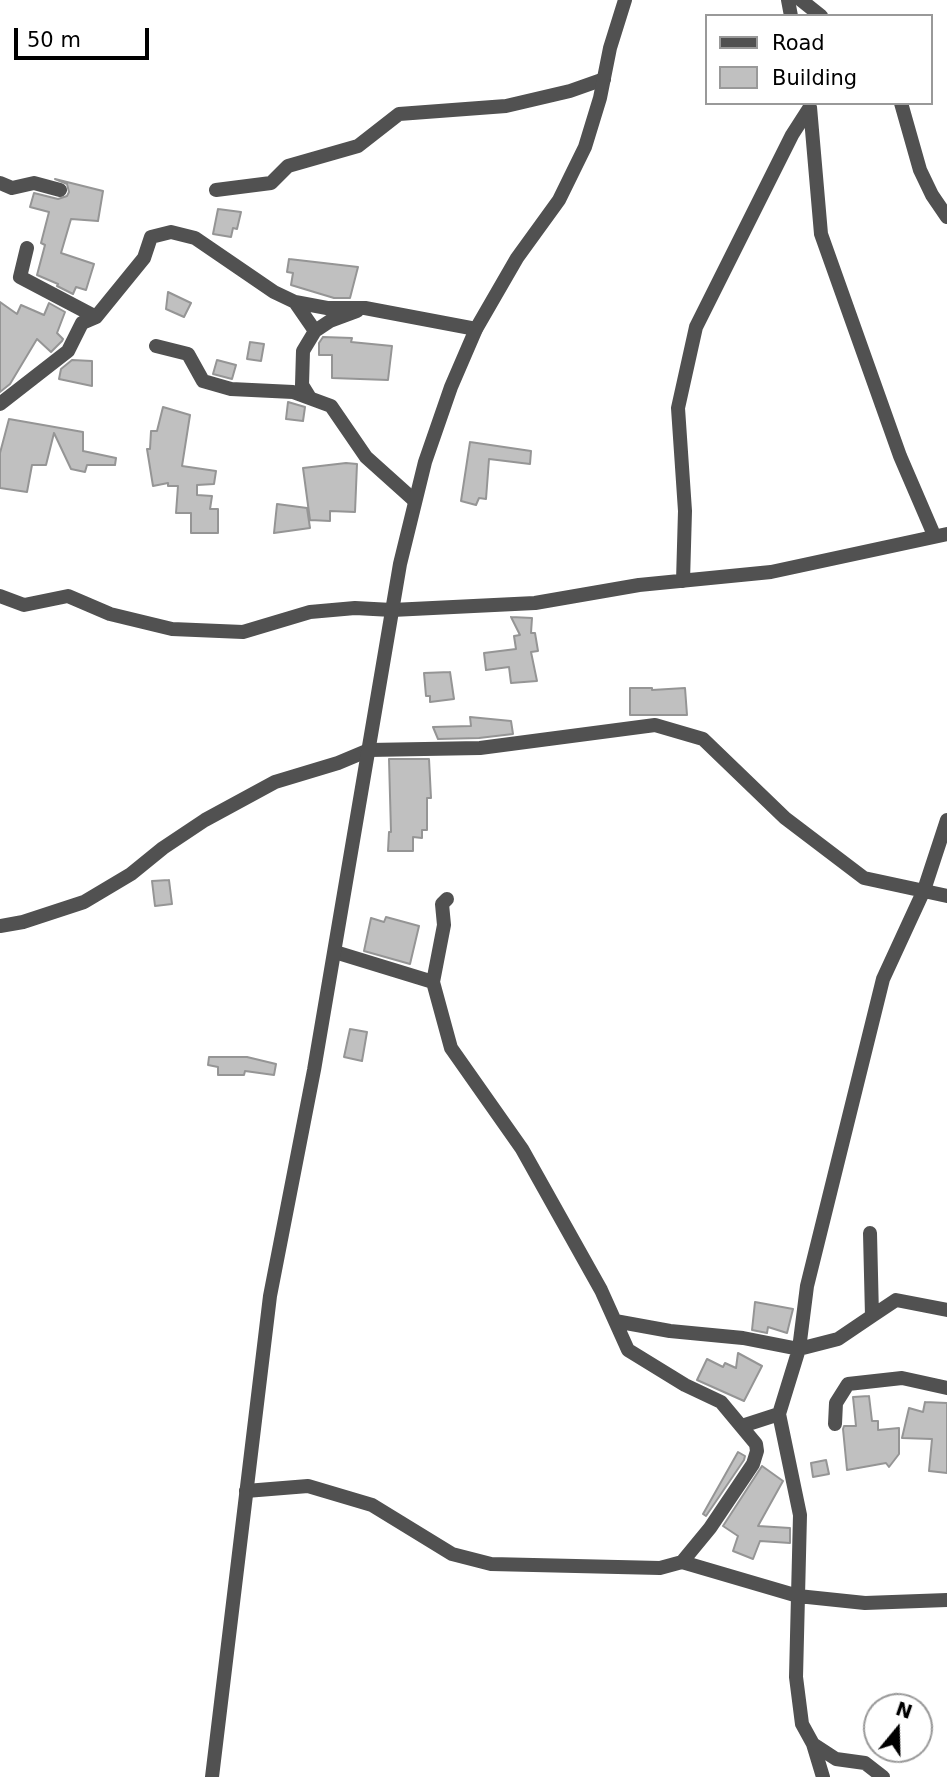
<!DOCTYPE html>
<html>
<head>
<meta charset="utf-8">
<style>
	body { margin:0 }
	#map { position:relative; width:947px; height:1777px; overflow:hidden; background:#fff; font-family:"DejaVu Sans",sans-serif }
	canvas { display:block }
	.legend { position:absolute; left:705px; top:14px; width:228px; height:91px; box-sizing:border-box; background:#fff; border:2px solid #999; margin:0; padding:9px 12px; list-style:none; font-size:21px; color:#000 }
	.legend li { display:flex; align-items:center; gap:14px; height:35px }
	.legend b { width:35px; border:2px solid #999 }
	.north { position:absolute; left:863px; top:1693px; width:70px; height:70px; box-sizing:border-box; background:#fff; border:2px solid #999; border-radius:50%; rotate:19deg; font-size:19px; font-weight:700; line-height:28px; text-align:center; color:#000 }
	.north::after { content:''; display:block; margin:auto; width:24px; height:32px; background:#000; clip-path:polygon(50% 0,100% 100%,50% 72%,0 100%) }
	.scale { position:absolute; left:14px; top:28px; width:135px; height:32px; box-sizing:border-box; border:4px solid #000; border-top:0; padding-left:9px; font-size:21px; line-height:24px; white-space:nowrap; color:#000; -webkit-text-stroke:5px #fff; paint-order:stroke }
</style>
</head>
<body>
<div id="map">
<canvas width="947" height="1777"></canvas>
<ul class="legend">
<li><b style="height:9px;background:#515151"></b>Road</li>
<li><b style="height:19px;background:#c0c0c0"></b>Building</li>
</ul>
<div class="north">N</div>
<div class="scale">50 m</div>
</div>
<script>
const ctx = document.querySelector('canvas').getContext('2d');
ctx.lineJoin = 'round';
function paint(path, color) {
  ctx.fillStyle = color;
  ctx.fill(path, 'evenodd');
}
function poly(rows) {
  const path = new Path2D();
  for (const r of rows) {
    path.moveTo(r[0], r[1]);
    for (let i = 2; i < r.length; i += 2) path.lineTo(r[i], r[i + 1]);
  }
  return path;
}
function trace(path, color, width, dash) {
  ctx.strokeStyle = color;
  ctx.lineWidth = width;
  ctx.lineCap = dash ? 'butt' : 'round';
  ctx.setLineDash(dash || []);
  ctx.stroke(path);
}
const building = poly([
	[55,179,103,191,98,221,71,219,61,253,94,264,86,290,76,287,73,294,57,286,58,284,37,275,45,245,41,243,49,212,30,207,34,193,58,199,67,196,69,192,67,184,55,179],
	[218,209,241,212,237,229,233,228,231,237,213,234,218,209],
	[289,259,358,267,350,298,334,298,291,285,293,273,287,272,289,259],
	[168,292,191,303,184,317,166,309,168,292],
	[0,302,17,314,21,305,44,315,49,303,65,312,57,333,63,339,62,341,51,352,37,339,10,384,0,392,0,302],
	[323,337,352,338,351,342,392,346,388,380,332,378,332,355,319,355,319,343,323,337],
	[250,342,264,344,261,361,247,359,250,342],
	[72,360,92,361,92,386,59,379,61,369,72,360],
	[217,360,236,365,232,379,213,374,217,360],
	[288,402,305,407,303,421,286,419,288,402],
	[163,407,190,415,182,466,216,471,214,484,197,485,197,495,212,496,210,509,218,509,218,533,191,533,191,513,176,513,178,486,168,486,168,483,153,486,147,449,150,449,151,431,157,431,163,407],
	[9,419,83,432,83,451,116,458,115,465,87,465,85,472,71,469,54,433,46,465,32,465,27,492,0,488,0,453,9,419],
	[470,442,531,451,530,464,489,459,486,499,479,498,476,505,461,501,470,442],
	[346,463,357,464,355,512,330,511,330,521,310,520,303,468,346,463],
	[277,504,307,508,310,528,274,533,277,504],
	[511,617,532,618,531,633,535,633,538,651,531,652,537,681,511,683,509,667,486,670,484,653,516,649,514,636,520,635,511,617],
	[450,672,454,699,430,702,430,696,426,696,424,673,450,672],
	[630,688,652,688,652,690,685,688,687,715,630,715,630,688],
	[470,717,511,721,513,734,479,738,438,739,433,727,471,726,470,717],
	[389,759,429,759,431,798,427,798,427,830,422,830,422,838,413,837,413,851,388,851,389,832,391,832,389,759],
	[169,880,172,904,155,906,152,881,169,880],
	[386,917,419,926,410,964,364,951,371,918,384,922,386,917],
	[350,1029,367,1032,362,1061,344,1057,350,1029],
	[209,1057,247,1057,276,1064,274,1075,245,1071,244,1075,218,1075,218,1067,208,1065,209,1057],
	[755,1302,793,1309,787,1333,768,1327,767,1333,752,1330,755,1302],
	[738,1353,762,1366,744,1401,697,1380,707,1359,723,1367,725,1363,736,1368,738,1353],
	[869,1396,872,1421,878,1421,878,1430,899,1428,899,1454,889,1467,886,1463,847,1470,843,1429,844,1426,856,1426,853,1397,869,1396],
	[925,1402,947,1403,947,1473,929,1471,932,1439,902,1438,909,1408,923,1412,925,1402],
	[738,1452,745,1456,744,1460,706,1516,703,1514,738,1452],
	[826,1460,829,1474,813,1477,811,1463,826,1460],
	[762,1466,783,1481,758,1526,790,1528,790,1543,760,1541,753,1559,733,1551,738,1536,723,1526,762,1466]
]);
paint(building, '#c0c0c0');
trace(building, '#959595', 2);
trace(poly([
	[788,0,791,16],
	[801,0,821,16],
	[901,103,920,170,932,195,947,217],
	[0,183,12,188,34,183,60,190],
	[216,190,271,183,288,166,358,146,399,114,506,106,570,91,604,79],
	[27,248,20,277,96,317],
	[295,302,315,331],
	[156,346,188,354,203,381,231,389,293,392,331,406,366,457,415,501],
	[310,398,302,385,303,351,315,331,330,321,357,311],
	[0,404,68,351,82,323,96,317,144,258,151,237,171,232,195,238,274,292,295,302,327,308,365,308,476,329],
	[683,581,685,511,678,408,696,327,792,135,810,107,821,234,900,456,934,535],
	[0,596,24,605,68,596,110,614,172,629,243,632,310,612,355,608,392,610,535,603,639,585,771,572,947,534],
	[0,926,23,922,84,902,131,874,163,848,205,820,275,782,338,763,369,750,480,748,655,725,703,739,785,818,864,878,947,896],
	[335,952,433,982,451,1048,522,1149,601,1290,628,1350,685,1385,721,1402,756,1444,757,1451,753,1464,710,1528,682,1562],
	[433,982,444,925,442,904,447,899],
	[872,1316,896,1300,947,1310],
	[615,1321,670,1331,743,1338,799,1349,807,1286,883,979,924,890,947,820],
	[779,1414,800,1515,796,1677,802,1724,813,1744,836,1759,865,1763,883,1777],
	[835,1424,836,1403,848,1384,902,1378,947,1388],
	[742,1426,779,1414,799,1349,838,1339,872,1316,870,1233],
	[246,1491,308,1486,372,1505,452,1554,491,1564,660,1568,682,1562,798,1596,865,1603,947,1600],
	[813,1744,823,1777]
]), '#515151', 14);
trace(poly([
	[212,1777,270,1296,314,1070,400,564,425,462,451,387,476,329,517,258,559,200,585,147,600,98,610,48,625,0]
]), '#515151', 14);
</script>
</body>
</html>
